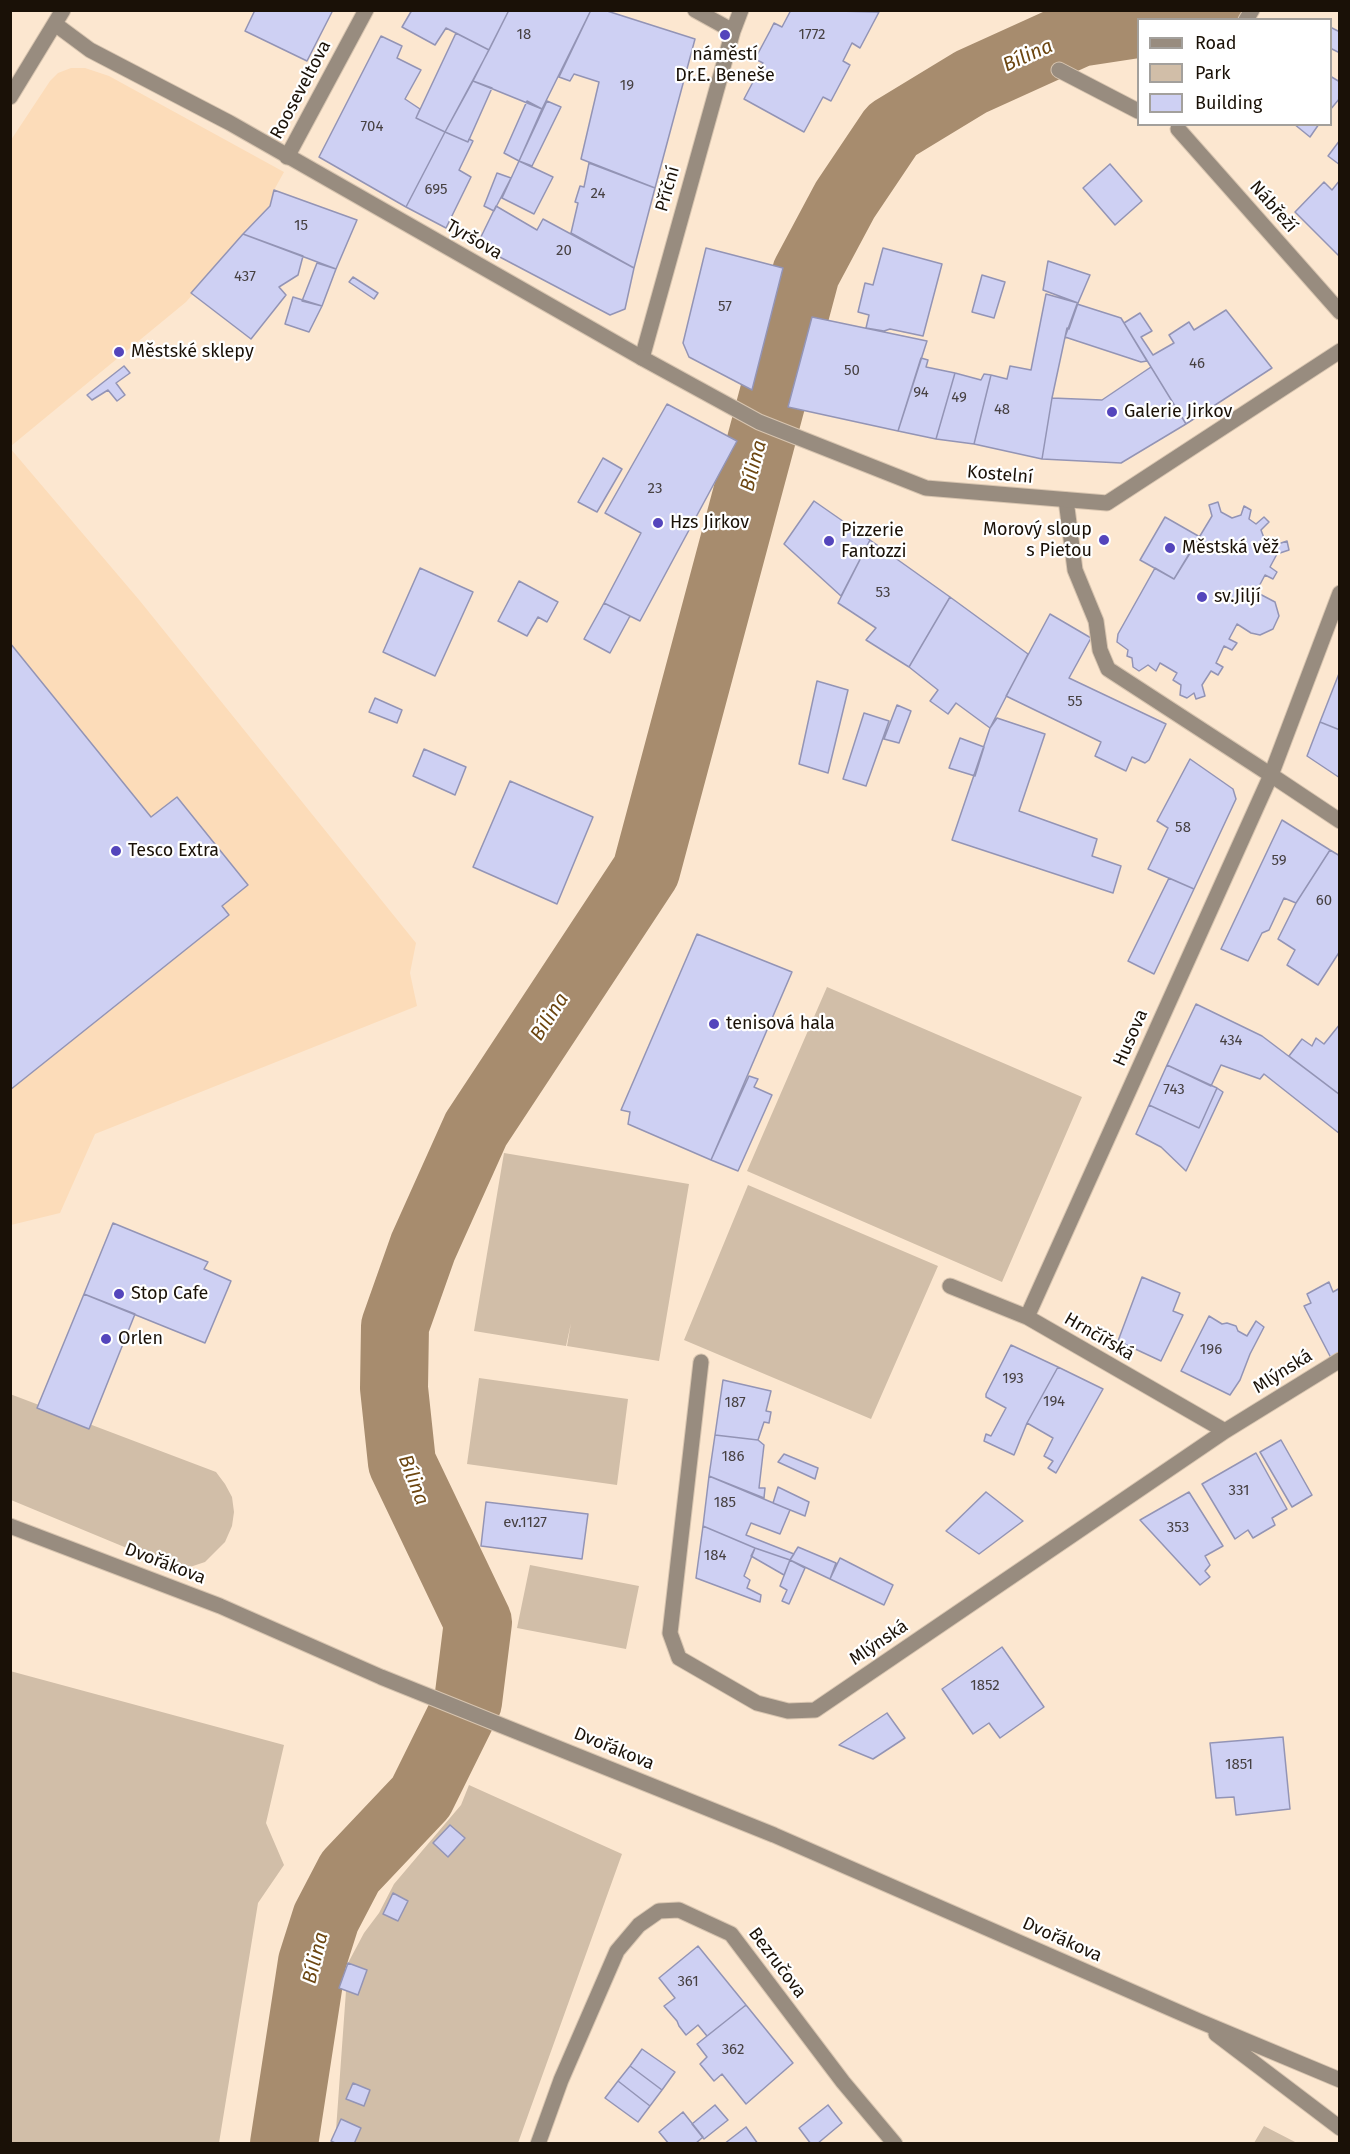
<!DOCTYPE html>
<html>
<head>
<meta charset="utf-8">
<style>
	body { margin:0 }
	#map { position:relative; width:1350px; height:2154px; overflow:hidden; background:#fce7d0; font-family:"Fira Sans",sans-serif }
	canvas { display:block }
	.frame { position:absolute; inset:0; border:12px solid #1a1107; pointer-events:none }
	.legend { position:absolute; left:1137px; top:18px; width:195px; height:108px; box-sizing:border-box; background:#fff; border:2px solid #a3a09c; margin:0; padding:8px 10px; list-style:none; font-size:18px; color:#1a1107 }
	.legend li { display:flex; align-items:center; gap:12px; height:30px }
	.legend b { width:30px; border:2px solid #a3a09c }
</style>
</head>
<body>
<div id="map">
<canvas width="1350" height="2154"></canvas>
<div class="frame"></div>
<ul class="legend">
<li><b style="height:8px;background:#988c7f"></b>Road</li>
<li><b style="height:16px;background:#d1bea8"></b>Park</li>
<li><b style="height:16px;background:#ced0f3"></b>Building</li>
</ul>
</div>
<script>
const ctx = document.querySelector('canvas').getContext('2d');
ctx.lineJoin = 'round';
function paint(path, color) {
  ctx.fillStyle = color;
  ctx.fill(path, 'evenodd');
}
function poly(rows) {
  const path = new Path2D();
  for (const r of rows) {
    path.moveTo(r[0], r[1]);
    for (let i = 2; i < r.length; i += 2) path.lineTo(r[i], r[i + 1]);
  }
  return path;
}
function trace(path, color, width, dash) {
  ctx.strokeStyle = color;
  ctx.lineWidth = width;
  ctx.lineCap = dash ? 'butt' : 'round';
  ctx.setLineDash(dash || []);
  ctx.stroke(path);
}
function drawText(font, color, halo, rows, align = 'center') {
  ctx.font = font + ' "Fira Sans",sans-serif';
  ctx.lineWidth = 4.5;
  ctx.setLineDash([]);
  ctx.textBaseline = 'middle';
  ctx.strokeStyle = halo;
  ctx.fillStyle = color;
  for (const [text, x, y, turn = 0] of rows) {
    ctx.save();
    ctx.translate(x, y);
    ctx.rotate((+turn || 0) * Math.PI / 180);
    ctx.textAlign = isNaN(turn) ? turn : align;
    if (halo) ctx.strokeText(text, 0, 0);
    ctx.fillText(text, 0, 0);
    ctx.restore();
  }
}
paint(poly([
	[71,68,85,68,109,76,284,172,274,190,270,206,186,302,11,446,11,140,50,81,58,73],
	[10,448,140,601,416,943,410,973,417,1006,95,1134,60,1213,11,1225]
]), '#fcdcb9');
paint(poly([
	[827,987,1082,1097,1002,1282,747,1171],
	[504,1153,689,1184,659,1361,567,1346,571,1323,566,1346,474,1331],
	[748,1185,938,1266,871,1419,684,1340],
	[479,1378,628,1399,617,1485,467,1464],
	[10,1394,216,1472,225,1484,232,1497,234,1512,232,1526,225,1542,205,1562,190,1567,175,1568,11,1500],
	[530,1565,639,1586,626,1649,517,1628],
	[10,1671,284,1745,266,1823,284,1865,258,1903,219,2143,11,2143],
	[469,1785,622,1854,518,2143,335,2144,348,1963,364,1933,379,1913,394,1884,461,1805],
	[1264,2126,1297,2143,1254,2143]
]), '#d1bea8');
trace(poly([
	[1165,20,1217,10],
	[284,2144,312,1962,326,1918,350,1872,421,1797,468,1702,478,1622,402,1463,394,1388,395,1326,423,1247,476,1129,646,871,806,273,845,200,892,130,971,82,1079,33,1138,24]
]), '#a78c6e', 68);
const building = poly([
	[255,10,333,10,307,61,245,31,255,10],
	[412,10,509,10,489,50,446,28,435,45,402,27,412,10],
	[509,10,591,10,542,109,473,81,509,10],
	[591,10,604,10,695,39,655,188,581,159,599,82,574,74,570,81,559,77,591,10],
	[791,10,879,12,860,48,852,43,843,61,850,65,831,101,823,97,804,132,744,99,763,63,755,59,770,31,774,23,782,27,791,10],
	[1330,27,1340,32,1340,53,1330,48,1330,27],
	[456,33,489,50,445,132,416,118,456,33],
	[381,36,402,46,397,58,421,70,405,99,420,109,416,118,445,132,406,207,319,157,381,36],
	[1330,76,1340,82,1340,98,1330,110,1330,76],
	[473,81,492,88,468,142,445,132,473,81],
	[527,101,542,109,519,161,504,153,527,101],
	[547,101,561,107,532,166,519,161,547,101],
	[1294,124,1319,124,1310,137,1294,124],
	[445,132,468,142,469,139,473,141,459,170,471,177,446,228,406,207,445,132],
	[1340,140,1340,165,1328,156,1340,140],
	[519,161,553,177,534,214,502,198,519,161],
	[589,163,655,188,634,268,571,233,578,203,575,202,580,186,584,187,589,163],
	[1110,164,1142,201,1115,225,1083,188,1110,164],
	[497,173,511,178,494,211,484,206,497,173],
	[1340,180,1340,257,1295,212,1324,182,1332,190,1340,180],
	[274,190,357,220,336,269,243,234,270,206,274,190],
	[496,206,537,230,543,219,634,268,625,309,610,315,477,245,496,206],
	[243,234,303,256,298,275,279,287,286,295,251,339,191,293,243,234],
	[706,248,783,268,752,390,689,357,683,343,706,248],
	[883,248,942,264,923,336,890,329,884,331,866,328,869,315,858,312,865,283,873,285,883,248],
	[1048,261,1090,275,1078,303,1043,290,1048,261],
	[317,263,336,269,322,306,302,301,317,263],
	[982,275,1005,282,994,318,972,312,982,275],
	[353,277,378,293,374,299,349,282,353,277],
	[1046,294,1078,303,1069,329,1067,328,1052,398,1042,459,974,444,991,375,1007,379,1010,366,1031,370,1046,294],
	[293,297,322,306,309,332,285,324,293,297],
	[1077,304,1121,318,1147,361,1141,362,1065,337,1077,304],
	[1226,310,1272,368,1186,424,1124,323,1140,313,1152,331,1141,337,1153,355,1174,343,1169,335,1189,322,1194,330,1226,310],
	[812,317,927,341,898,431,788,407,812,317],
	[921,358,928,360,926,367,955,373,936,439,898,431,921,358],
	[124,366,130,373,116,383,125,395,117,401,108,390,92,400,87,395,124,366],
	[1151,367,1186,424,1121,463,1042,459,1052,398,1102,400,1151,367],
	[955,373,981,380,984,374,991,375,974,444,936,439,955,373],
	[667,404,737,441,640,621,604,603,641,533,605,513,667,404],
	[603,458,622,469,597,512,578,502,603,458],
	[814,501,870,540,841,596,784,544,814,501],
	[1218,502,1221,512,1232,518,1241,515,1244,506,1251,510,1249,519,1256,524,1264,517,1269,522,1261,530,1264,538,1275,545,1287,541,1289,550,1277,554,1270,567,1277,572,1273,579,1265,575,1256,592,1275,602,1279,616,1273,629,1260,635,1251,633,1237,624,1229,639,1237,643,1232,650,1224,646,1216,663,1223,667,1218,675,1211,671,1202,685,1205,696,1196,699,1194,693,1187,698,1180,695,1181,685,1173,680,1177,673,1160,663,1156,671,1148,665,1139,671,1133,667,1132,658,1127,656,1128,650,1117,642,1118,634,1155,568,1174,579,1212,516,1209,505,1218,502],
	[1165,517,1200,537,1174,579,1140,560,1165,517],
	[870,540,950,597,909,667,866,640,876,628,838,603,870,540],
	[420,568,473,592,435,676,383,652,420,568],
	[519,581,558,602,547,622,538,617,527,636,498,621,519,581],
	[950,597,1028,654,990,728,956,703,948,714,930,701,938,690,909,667,950,597],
	[604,603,630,616,610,653,584,639,604,603],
	[1050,614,1091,638,1069,678,1166,724,1149,760,1145,763,1132,757,1126,771,1095,756,1101,742,1006,696,1050,614],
	[10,643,151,817,177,797,248,885,222,906,229,915,10,1090,10,643],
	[1340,671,1340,730,1320,722,1340,671],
	[817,681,848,690,828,773,799,764,817,681],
	[375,698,402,710,397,723,369,712,375,698],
	[897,705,911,711,899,743,884,739,897,705],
	[864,713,889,721,866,786,843,779,864,713],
	[997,718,1045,734,1019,811,1097,839,1092,856,1121,866,1113,893,952,840,990,728,997,718],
	[1320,722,1340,730,1340,778,1307,756,1320,722],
	[960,738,984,747,975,776,949,768,960,738],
	[424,749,466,767,455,795,413,776,424,749],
	[1190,759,1233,789,1236,799,1194,889,1148,869,1168,828,1157,821,1190,759],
	[510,781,593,817,557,904,473,867,510,781],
	[1282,820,1330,850,1296,903,1284,898,1269,930,1262,933,1248,961,1221,949,1282,820],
	[1330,850,1340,856,1340,951,1318,985,1287,965,1295,950,1278,939,1296,903,1330,850],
	[1169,878,1194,889,1154,974,1128,961,1169,878],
	[697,934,792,972,711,1160,628,1124,630,1112,621,1110,697,934],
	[1196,1004,1262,1036,1340,1095,1340,1134,1264,1074,1260,1079,1221,1065,1211,1086,1167,1065,1196,1004],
	[1340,1024,1340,1094,1339,1094,1289,1056,1302,1039,1312,1046,1316,1038,1324,1044,1340,1024],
	[1167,1065,1217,1088,1199,1128,1149,1105,1167,1065],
	[749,1076,758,1079,754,1087,772,1095,738,1171,711,1160,749,1076],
	[1217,1088,1223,1092,1186,1171,1161,1147,1136,1134,1149,1105,1199,1128,1217,1088],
	[113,1223,208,1262,204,1269,231,1281,205,1343,84,1294,113,1223],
	[1142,1277,1180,1293,1173,1311,1183,1315,1161,1361,1118,1341,1142,1277],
	[1329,1282,1333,1292,1340,1288,1340,1353,1331,1358,1304,1306,1311,1303,1307,1294,1329,1282],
	[84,1294,135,1314,89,1429,37,1408,84,1294],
	[1209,1316,1222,1324,1227,1323,1236,1326,1238,1331,1247,1336,1256,1321,1264,1327,1250,1354,1240,1380,1230,1395,1181,1371,1209,1316],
	[1011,1345,1058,1367,1027,1423,1014,1455,984,1441,986,1434,991,1436,1006,1408,986,1397,986,1394,1011,1345],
	[1058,1367,1103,1389,1056,1473,1048,1468,1053,1461,1044,1456,1053,1438,1027,1423,1058,1367],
	[723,1380,771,1391,766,1411,771,1412,769,1423,764,1422,758,1440,715,1435,723,1380],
	[715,1435,758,1440,764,1445,759,1488,765,1488,764,1498,709,1476,715,1435],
	[1281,1440,1312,1495,1292,1507,1260,1452,1281,1440],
	[1256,1453,1287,1509,1272,1518,1275,1525,1253,1538,1248,1530,1235,1539,1202,1484,1256,1453],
	[784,1454,818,1468,815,1479,778,1462,784,1454],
	[709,1476,790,1510,780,1534,751,1523,746,1535,794,1554,790,1560,755,1548,703,1526,709,1476],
	[778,1487,809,1502,805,1516,773,1503,778,1487],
	[986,1492,1023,1521,979,1554,946,1531,986,1492],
	[1189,1492,1223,1546,1205,1556,1210,1565,1205,1571,1210,1577,1200,1585,1140,1520,1189,1492],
	[486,1502,588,1514,582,1559,481,1546,486,1502],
	[703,1526,755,1548,744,1576,750,1580,747,1588,761,1595,760,1602,696,1578,703,1526],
	[798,1547,836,1563,830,1579,790,1560,798,1547],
	[755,1548,790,1560,784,1575,751,1556,755,1548],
	[840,1558,893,1585,884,1605,830,1579,840,1558],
	[790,1560,805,1568,789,1604,782,1601,787,1590,780,1586,790,1560],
	[1002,1647,1044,1707,1000,1738,989,1723,973,1734,942,1689,1002,1647],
	[887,1713,905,1738,873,1759,839,1745,887,1713],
	[1283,1737,1290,1809,1236,1815,1234,1797,1216,1798,1210,1743,1283,1737],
	[450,1825,465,1838,448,1857,433,1843,450,1825],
	[393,1893,408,1901,398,1921,383,1914,393,1893],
	[698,1946,746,2005,707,2036,698,2025,686,2035,679,2026,677,2021,664,2006,675,1998,659,1978,698,1946],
	[348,1963,367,1970,358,1995,339,1988,348,1963],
	[746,2005,793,2063,746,2104,722,2074,714,2081,700,2064,707,2057,697,2044,746,2005],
	[642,2049,675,2072,662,2090,630,2066,642,2049],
	[630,2066,662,2090,650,2106,618,2081,630,2066],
	[618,2081,650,2106,638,2122,605,2098,618,2081],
	[353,2083,370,2090,364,2106,346,2099,353,2083],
	[715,2105,728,2120,704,2139,692,2124,715,2105],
	[828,2105,842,2123,817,2144,811,2144,799,2128,828,2105],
	[683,2112,703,2137,695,2144,669,2144,659,2132,683,2112],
	[341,2119,361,2128,354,2144,337,2144,331,2141,341,2119],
	[746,2127,758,2144,724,2144,746,2127]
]);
paint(building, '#ced0f3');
trace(building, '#9394b5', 1.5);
const pedestrian = poly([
	[695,10,733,31],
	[287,157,366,10],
	[642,358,733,31,741,10],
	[1066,500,1075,570,1096,621,1100,650,1108,669,1271,775]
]);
const minor = poly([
	[1246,20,1252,10],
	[55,24,90,50,230,123,642,358,759,422,926,488,1107,503,1340,351],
	[1059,70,1138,111],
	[10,97,63,10],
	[1178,129,1340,312],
	[1271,775,1340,821],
	[950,1286,1027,1317,1225,1431],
	[1027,1317,1271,775,1340,593],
	[701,1362,670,1633,679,1658,757,1703,788,1711,815,1710,1225,1431,1340,1360],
	[538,2144,561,2080,617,1951,639,1925,659,1911,679,1910,731,1934,843,2082,895,2144]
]);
const tertiary = poly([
	[10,1526,220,1606,381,1677,774,1835,1199,2021,1340,2080],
	[1216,2034,1340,2128]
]);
trace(pedestrian, '#d8c5b0', 17);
trace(minor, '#d8c5b0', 17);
trace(tertiary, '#d8c5b0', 17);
trace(pedestrian, '#988c7f', 15);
trace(minor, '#988c7f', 15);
trace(tertiary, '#988c7f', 15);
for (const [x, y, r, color] of [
	[725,35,6,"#5445bc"],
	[119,352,6,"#5445bc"],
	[1112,412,6,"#5445bc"],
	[658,523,6,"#5445bc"],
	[1104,540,6,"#5445bc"],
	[829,541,6,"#5445bc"],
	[1170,548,6,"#5445bc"],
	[1202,597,6,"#5445bc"],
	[116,851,6,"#5445bc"],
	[714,1024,6,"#5445bc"],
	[119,1294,6,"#5445bc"],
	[106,1339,6,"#5445bc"]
]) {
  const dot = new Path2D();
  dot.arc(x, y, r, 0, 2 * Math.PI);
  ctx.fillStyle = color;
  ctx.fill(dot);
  trace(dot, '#fff', 2);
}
drawText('15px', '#474142', null, [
	["18",524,35],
	["1772",812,35],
	["19",627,86],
	["704",372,127],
	["695",436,190],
	["24",598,194],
	["15",301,226],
	["20",564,251],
	["437",245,277],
	["57",725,307],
	["46",1197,364],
	["50",852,371],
	["94",921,393],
	["49",959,398],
	["48",1002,410],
	["23",655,489],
	["53",883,593],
	["55",1075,702],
	["58",1183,828],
	["59",1279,861],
	["60",1324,901],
	["434",1231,1041],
	["743",1174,1090],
	["196",1211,1350],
	["193",1013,1379],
	["194",1054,1402],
	["187",735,1403],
	["186",733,1457],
	["331",1239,1491],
	["185",725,1503],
	["ev.1127",525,1523],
	["353",1178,1528],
	["184",715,1556],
	["1852",985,1686],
	["1851",1239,1765],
	["361",688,1982],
	["362",733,2050]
]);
drawText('18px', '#1a1107', '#fff', [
	["náměstí",725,55,"center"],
	["Dr.E. Beneše",725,76,"center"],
	["Městské sklepy",131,352],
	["Galerie Jirkov",1124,412],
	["Hzs Jirkov",670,523],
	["Morový sloup",1092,530,"right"],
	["s Pietou",1092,551,"right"],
	["Pizzerie",841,531],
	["Fantozzi",841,552],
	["Městská věž",1182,548],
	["sv.Jiljí",1214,597],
	["Tesco Extra",128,851],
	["tenisová hala",726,1024],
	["Stop Cafe",131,1294],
	["Orlen",118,1339]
], 'left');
drawText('18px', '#1a1107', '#fff', [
	["Rooseveltova",301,90,-62],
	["Příční",668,189,-74],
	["Nábřeží",1273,207,49],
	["Tyršova",474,240,30],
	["Kostelní",1000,475,5],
	["Husova",1131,1038,-66],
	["Hrnčířská",1099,1337,30],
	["Mlýnská",1283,1372,-32],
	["Dvořákova",165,1564,21],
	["Mlýnská",879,1643,-34],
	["Dvořákova",614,1749,22],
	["Dvořákova",1062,1940,24],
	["Bezručova",777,1963,53]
]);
drawText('italic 20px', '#6c4611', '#fff', [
	["Bílina",1028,56,-24],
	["Bílina",754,466,-75],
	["Bílina",550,1017,-57],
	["Bílina",413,1480,69],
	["Bílina",316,1958,-76]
]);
</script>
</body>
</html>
